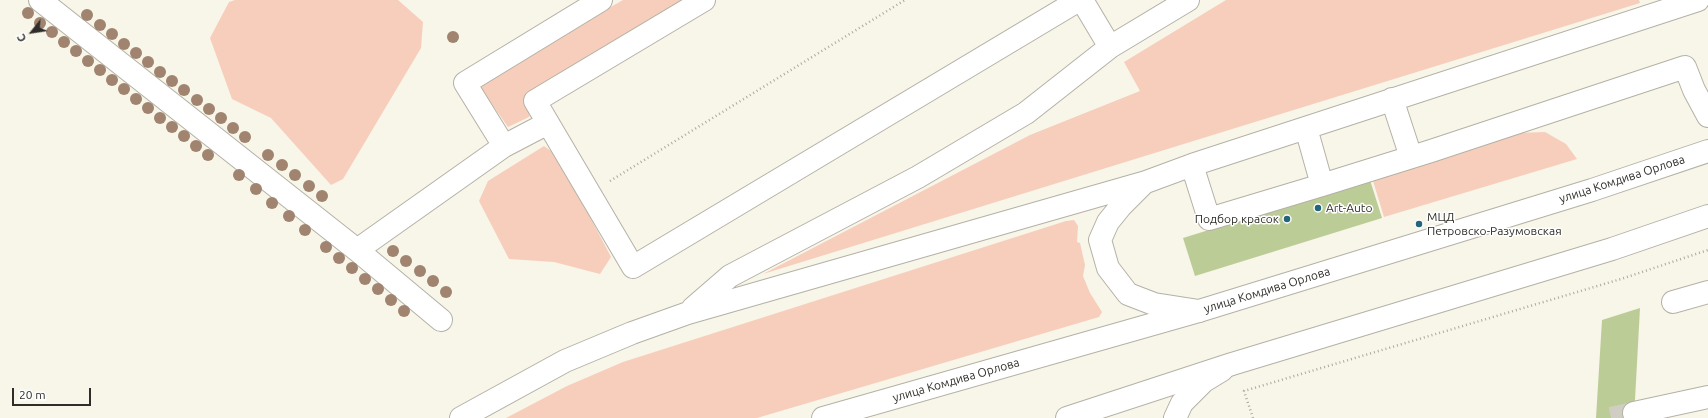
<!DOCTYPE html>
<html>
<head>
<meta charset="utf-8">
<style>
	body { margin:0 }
	#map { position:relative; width:1708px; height:418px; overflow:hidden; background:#f8f5e9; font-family:Ubuntu,sans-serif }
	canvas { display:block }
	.north { position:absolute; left:12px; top:12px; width:40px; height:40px; -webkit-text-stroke:3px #fff; paint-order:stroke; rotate:240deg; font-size:11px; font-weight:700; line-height:16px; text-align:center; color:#2e2d29 }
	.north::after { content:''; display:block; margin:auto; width:14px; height:18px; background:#2e2d29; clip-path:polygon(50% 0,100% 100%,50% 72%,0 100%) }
	.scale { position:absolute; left:12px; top:388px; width:79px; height:18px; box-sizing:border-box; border:2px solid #2e2d29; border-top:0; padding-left:5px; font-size:12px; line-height:14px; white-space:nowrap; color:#2e2d29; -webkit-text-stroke:3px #fff; paint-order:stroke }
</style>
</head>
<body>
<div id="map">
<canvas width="1708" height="418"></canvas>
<div class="north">С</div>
<div class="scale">20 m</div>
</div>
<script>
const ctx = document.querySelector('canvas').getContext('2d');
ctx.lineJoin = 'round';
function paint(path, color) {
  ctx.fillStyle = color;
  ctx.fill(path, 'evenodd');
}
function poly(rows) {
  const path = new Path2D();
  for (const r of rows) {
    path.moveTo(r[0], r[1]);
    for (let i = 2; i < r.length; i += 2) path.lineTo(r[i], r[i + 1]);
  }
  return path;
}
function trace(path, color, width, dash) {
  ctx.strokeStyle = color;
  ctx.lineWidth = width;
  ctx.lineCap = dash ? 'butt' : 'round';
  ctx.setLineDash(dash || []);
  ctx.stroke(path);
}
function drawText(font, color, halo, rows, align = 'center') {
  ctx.font = font + ' Ubuntu,sans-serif';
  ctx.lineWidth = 3;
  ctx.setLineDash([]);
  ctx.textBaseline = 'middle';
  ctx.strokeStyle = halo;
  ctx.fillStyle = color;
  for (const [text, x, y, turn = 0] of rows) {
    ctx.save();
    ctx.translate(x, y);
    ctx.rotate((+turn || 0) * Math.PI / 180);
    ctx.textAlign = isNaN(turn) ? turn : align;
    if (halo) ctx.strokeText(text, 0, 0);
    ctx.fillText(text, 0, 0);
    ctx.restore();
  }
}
paint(poly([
	[235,0,398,0,423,22,421,48,343,179,331,185,271,118,232,99,210,38,229,2],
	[623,0,693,0,540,85,529,117,508,127,480,87,485,79],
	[1226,0,1639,0,1640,3,763,274,1030,135,1140,91,1124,62],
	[1545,132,1566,144,1577,159,1384,217,1373,181,1515,133],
	[544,146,558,156,611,257,600,274,554,262,509,259,479,201,488,181],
	[1074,220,1078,226,1077,242,1080,243,1085,265,1083,276,1090,293,1102,312,1099,317,757,418,506,418,567,386,623,362,1066,221]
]), '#f7cebb');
paint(poly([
	[1370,180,1382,218,1195,276,1183,238],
	[1640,308,1634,418,1596,418,1602,320]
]), '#bccc97');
trace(poly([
	[1611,418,1634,413]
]), '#d0cdc3', 22, [22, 11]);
const minor = poly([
	[40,0,357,250,441,320],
	[704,0,535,101,633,267,1079,0],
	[1082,0,1110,47],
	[1392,99,1411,157],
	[504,146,465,83,601,0],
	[1192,165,1209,219,1322,185,1306,128],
	[1143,184,1121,206,1108,222,1100,240,1108,268,1128,294,1154,304,1199,311],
	[1322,185,1431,151,1685,67,1694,90,1708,116],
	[357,250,504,146,548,123],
	[1673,302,1708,292],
	[693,308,730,276,918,177,1026,113,1110,47,1188,0],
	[1634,413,1708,397],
	[461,418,565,361,632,333,688,313,1146,182,1192,165,1698,0],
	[1175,418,1182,403,1204,381,1222,370]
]);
const major = poly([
	[823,418,1199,311,1592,190,1708,151],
	[1067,418,1232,364,1612,249,1708,216]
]);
trace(minor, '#b4b1a6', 24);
trace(major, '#b4b1a6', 24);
trace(poly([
	[610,181,905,0],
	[1253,418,1244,391,1621,279,1708,250]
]), '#aba9a0', 2.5, [1, 3]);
trace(minor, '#fff', 22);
trace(major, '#fff', 22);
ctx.fillStyle = '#a0846f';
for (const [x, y] of [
	[28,13],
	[87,15],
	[40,23],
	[100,25],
	[52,32],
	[112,34],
	[453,37],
	[64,42],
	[124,44],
	[76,51],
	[136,53],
	[88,61],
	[148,62],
	[100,70],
	[160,72],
	[112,80],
	[172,81],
	[124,89],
	[184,90],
	[136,99],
	[197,100],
	[148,108],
	[209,109],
	[160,118],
	[221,118],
	[172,127],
	[233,128],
	[184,136],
	[245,137],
	[196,146],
	[208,155],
	[268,155],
	[282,165],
	[239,175],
	[295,175],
	[309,186],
	[256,189],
	[322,196],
	[272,203],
	[289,216],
	[305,230],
	[326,247],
	[393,251],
	[339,258],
	[406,261],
	[352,268],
	[420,271],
	[365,279],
	[433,281],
	[378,289],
	[446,292],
	[391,300],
	[404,311]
]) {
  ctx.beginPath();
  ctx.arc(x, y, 6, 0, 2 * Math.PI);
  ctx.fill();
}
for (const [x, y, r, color] of [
	[1318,208,4,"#236579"],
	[1287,219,4,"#236579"],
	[1419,224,4,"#236579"]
]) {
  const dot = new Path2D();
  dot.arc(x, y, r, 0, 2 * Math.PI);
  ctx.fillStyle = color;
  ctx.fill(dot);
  trace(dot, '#fff', 1.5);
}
drawText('12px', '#2e2d29', '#fff', [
	["улица Комдива Орлова",1622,179,-18],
	["улица Комдива Орлова",1267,290,-17],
	["улица Комдива Орлова",956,380,-16]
]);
drawText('12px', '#2e2d29', '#fff', [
	["Art-Auto",1326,208],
	["МЦД",1427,217],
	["Петровско-Разумовская",1427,231],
	["Подбор красок",1279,219,"right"]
], 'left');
</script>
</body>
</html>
